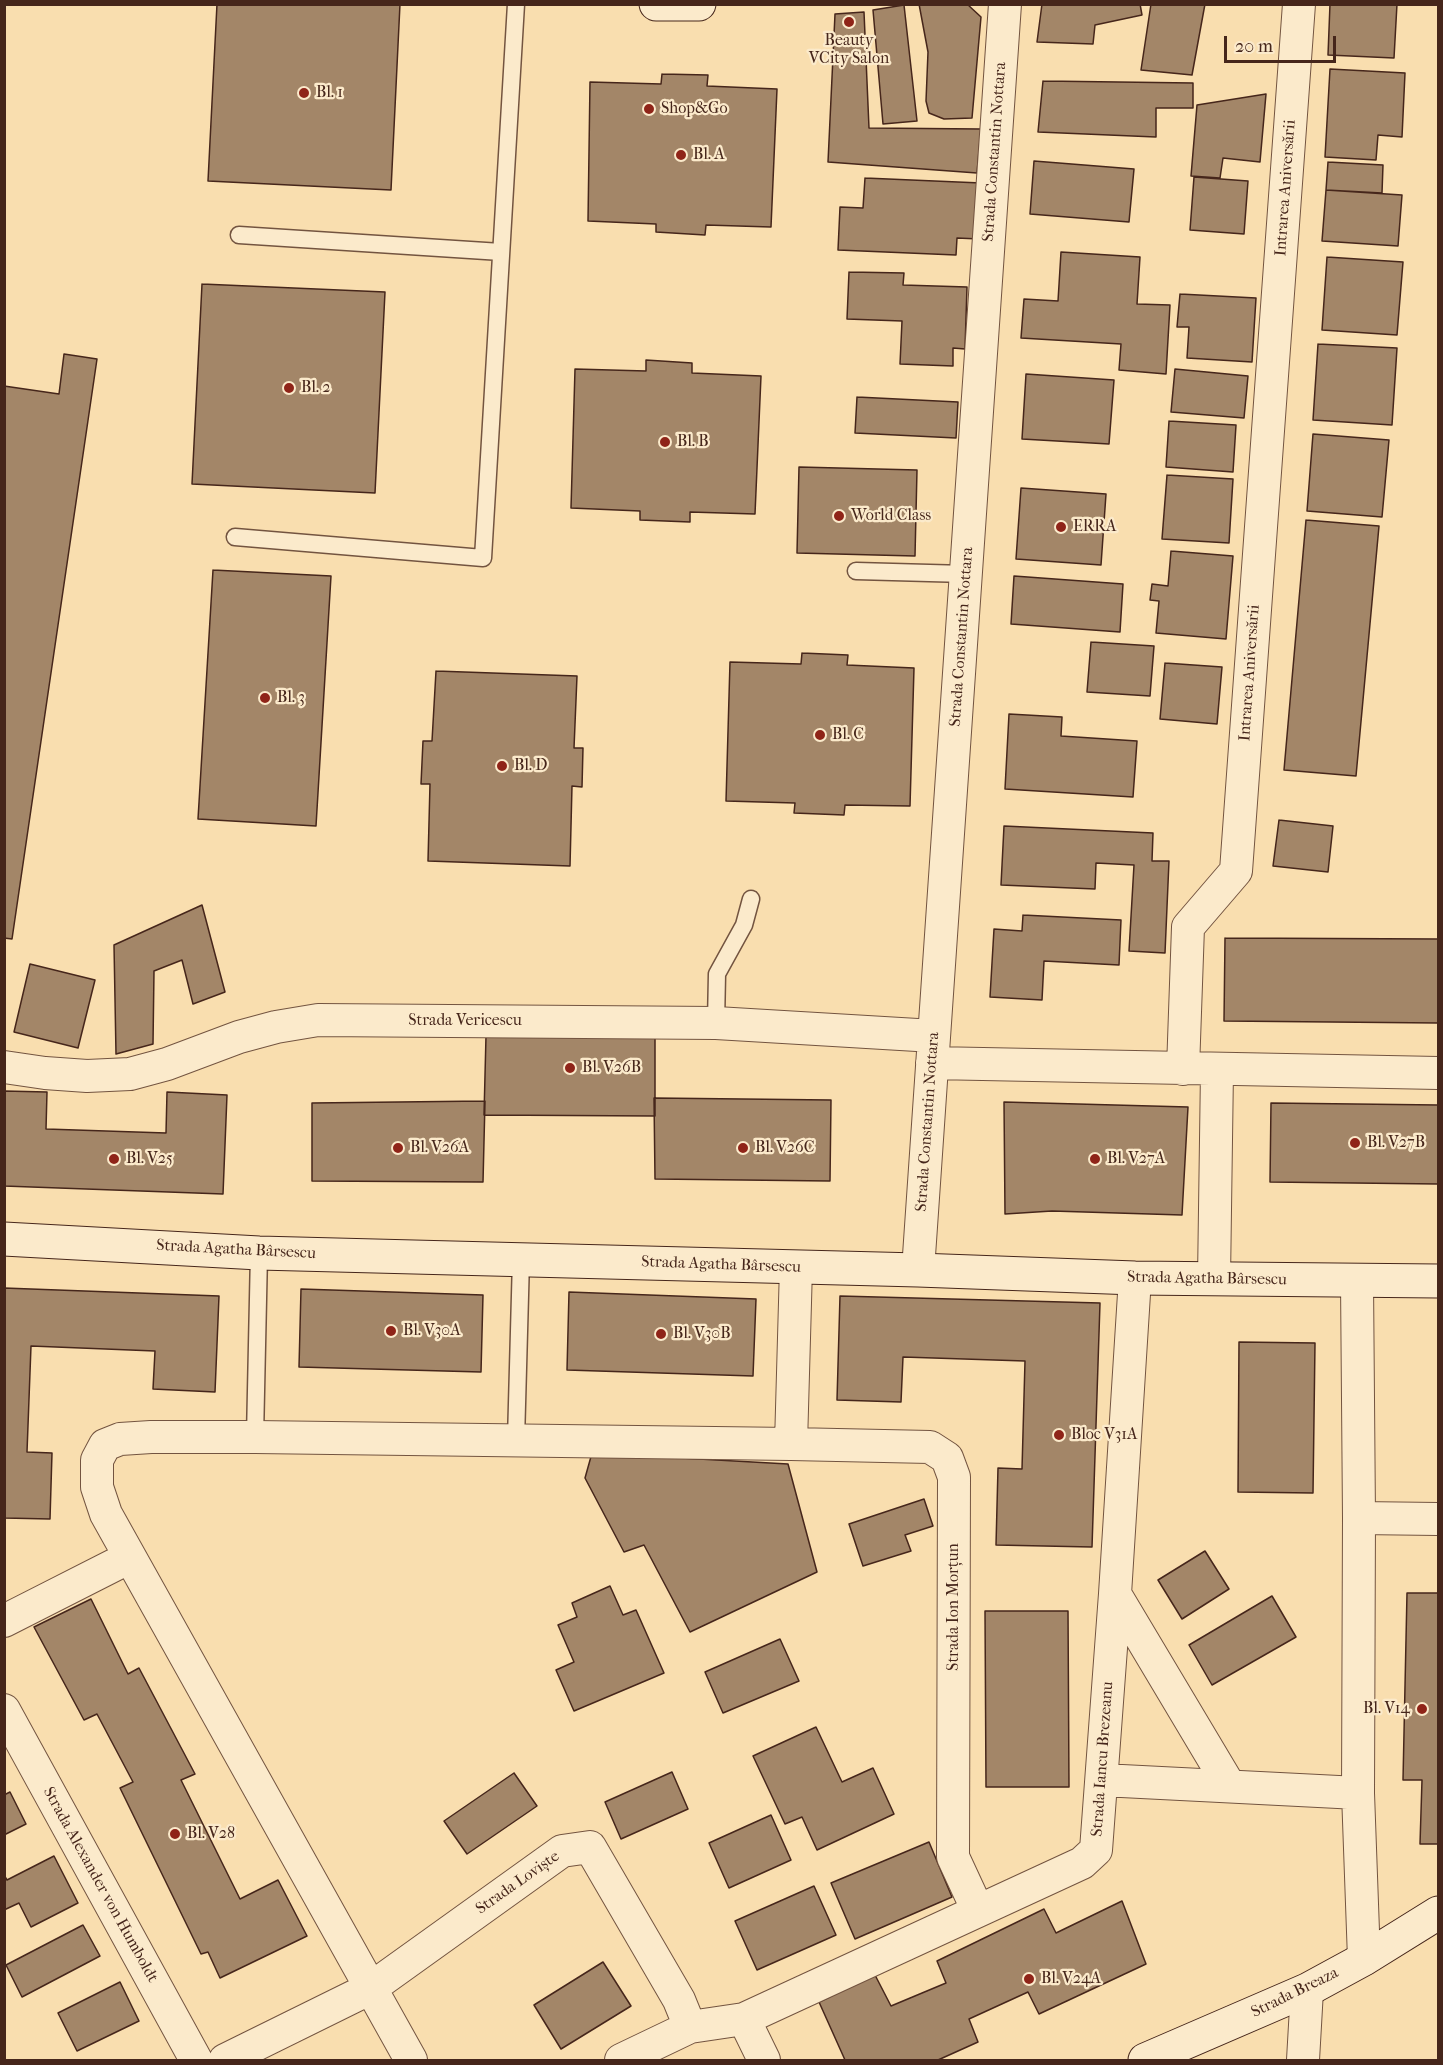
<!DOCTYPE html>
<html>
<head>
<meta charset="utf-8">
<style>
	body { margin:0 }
	#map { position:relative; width:1443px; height:2065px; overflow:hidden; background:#f9deaf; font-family:"IM FELL French Canon",serif }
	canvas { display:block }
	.frame { position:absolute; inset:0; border:6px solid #46261b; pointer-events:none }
	.scale { position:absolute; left:1224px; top:36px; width:112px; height:27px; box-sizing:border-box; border:3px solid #46261b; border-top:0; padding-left:8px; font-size:18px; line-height:21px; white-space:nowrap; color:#46261b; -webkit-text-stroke:4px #fbeacb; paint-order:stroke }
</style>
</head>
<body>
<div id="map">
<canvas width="1443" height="2065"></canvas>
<div class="frame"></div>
<div class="scale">20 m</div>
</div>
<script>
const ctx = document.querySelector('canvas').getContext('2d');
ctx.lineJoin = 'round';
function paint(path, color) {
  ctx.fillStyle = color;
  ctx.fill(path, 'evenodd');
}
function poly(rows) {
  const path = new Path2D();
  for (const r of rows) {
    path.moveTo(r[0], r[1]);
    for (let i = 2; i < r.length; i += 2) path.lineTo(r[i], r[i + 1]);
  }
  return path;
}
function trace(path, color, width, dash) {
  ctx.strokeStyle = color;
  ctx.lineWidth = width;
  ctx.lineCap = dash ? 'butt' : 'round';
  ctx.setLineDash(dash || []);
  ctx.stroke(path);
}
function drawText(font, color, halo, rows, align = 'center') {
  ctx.font = font + ' "IM FELL French Canon",serif';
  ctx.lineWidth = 4.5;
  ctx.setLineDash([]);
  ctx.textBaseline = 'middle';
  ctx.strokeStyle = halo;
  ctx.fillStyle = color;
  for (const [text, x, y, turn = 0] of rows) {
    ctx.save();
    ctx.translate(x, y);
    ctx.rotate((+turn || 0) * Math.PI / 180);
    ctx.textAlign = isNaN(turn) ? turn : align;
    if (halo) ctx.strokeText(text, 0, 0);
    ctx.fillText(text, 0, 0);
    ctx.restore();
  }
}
const building = poly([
	[217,4,400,4,391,190,208,181,217,4],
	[919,4,967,4,981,17,972,118,944,119,929,113,926,101,928,52,919,4],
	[1042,4,1140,4,1142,15,1095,25,1093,44,1037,42,1042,4],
	[1151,4,1205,4,1192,75,1141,70,1151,4],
	[1330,4,1397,4,1394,58,1328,55,1330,4],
	[904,5,917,121,883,124,873,10,904,5],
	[864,12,869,128,981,129,977,173,828,162,835,14,864,12],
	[1330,69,1405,73,1402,137,1378,135,1376,160,1325,157,1330,69],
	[662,74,708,75,707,86,777,89,771,227,706,225,705,235,656,232,656,224,588,221,590,82,661,84,662,74],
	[1043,81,1193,83,1193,108,1156,108,1156,137,1038,132,1043,81],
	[1266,94,1260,162,1223,158,1220,178,1191,176,1197,105,1266,94],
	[1034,161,1134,169,1129,222,1030,214,1034,161],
	[1328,162,1383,165,1382,193,1326,190,1328,162],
	[1194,177,1248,181,1244,234,1190,230,1194,177],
	[865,178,981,183,979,239,957,238,956,255,838,250,840,207,863,208,865,178],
	[1326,190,1402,195,1398,246,1322,241,1326,190],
	[1061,252,1140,257,1137,304,1170,305,1166,374,1119,370,1121,344,1021,338,1024,299,1058,301,1061,252],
	[1327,257,1403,262,1397,335,1322,330,1327,257],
	[849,272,904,273,903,285,967,287,965,349,953,348,953,366,900,364,902,321,847,319,849,272],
	[202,284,385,292,375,493,192,484,202,284],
	[1180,294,1256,298,1252,362,1187,358,1189,327,1177,327,1180,294],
	[1318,344,1397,348,1392,425,1313,420,1318,344],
	[64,354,97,359,12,939,4,938,4,386,59,394,64,354],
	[646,360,692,363,692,373,761,376,755,514,690,512,690,522,640,520,640,511,571,508,575,369,646,371,646,360],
	[1175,369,1248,376,1244,418,1171,412,1175,369],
	[1026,374,1114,380,1109,444,1022,439,1026,374],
	[857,397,958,402,956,438,855,433,857,397],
	[1169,421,1236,425,1233,472,1166,467,1169,421],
	[1313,434,1389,440,1382,517,1307,511,1313,434],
	[799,467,917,470,915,556,797,553,799,467],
	[1167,475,1233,479,1229,543,1162,539,1167,475],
	[1021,488,1106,494,1101,565,1016,559,1021,488],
	[1306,520,1379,526,1356,776,1284,770,1306,520],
	[1171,551,1233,556,1226,639,1156,633,1159,601,1150,600,1152,584,1168,586,1171,551],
	[213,570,331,576,316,826,198,819,213,570],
	[1014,576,1123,584,1120,632,1011,624,1014,576],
	[1091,642,1154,646,1150,696,1087,692,1091,642],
	[802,653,848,655,847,665,914,668,910,806,845,805,844,815,794,813,795,803,726,801,730,662,801,664,802,653],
	[1165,663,1222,667,1217,724,1160,719,1165,663],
	[436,671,577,676,574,748,583,748,582,787,572,786,570,866,428,861,430,784,421,784,423,741,432,741,436,671],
	[1009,714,1062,717,1061,736,1137,741,1133,797,1005,789,1009,714],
	[1279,820,1333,826,1328,872,1273,866,1279,820],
	[1004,826,1153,833,1152,861,1169,861,1165,953,1129,951,1134,865,1096,863,1095,889,1001,885,1004,826],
	[202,905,225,992,193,1004,182,960,154,971,153,1044,116,1054,114,945,202,905],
	[1023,915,1121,920,1119,965,1044,961,1042,1000,990,997,994,929,1022,931,1023,915],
	[1225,938,1438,939,1438,1023,1224,1021,1225,938],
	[30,964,95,980,78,1048,14,1032,30,964],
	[486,1036,655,1037,655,1116,484,1115,486,1036],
	[4,1091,47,1092,46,1129,166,1133,167,1092,227,1095,223,1194,4,1186,4,1091],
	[654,1098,831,1100,830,1181,655,1179,654,1098],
	[485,1101,483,1182,312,1181,312,1103,485,1101],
	[1004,1102,1188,1107,1182,1215,1052,1211,1005,1214,1004,1102],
	[1271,1103,1438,1105,1438,1184,1270,1182,1271,1103],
	[4,1288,219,1296,215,1392,153,1389,155,1351,31,1346,27,1452,52,1453,50,1519,4,1518,4,1288],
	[301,1289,483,1295,481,1372,299,1367,301,1289],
	[569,1292,756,1299,753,1376,567,1370,569,1292],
	[840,1296,1100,1303,1092,1547,996,1545,998,1468,1022,1469,1025,1361,903,1357,901,1402,837,1400,840,1296],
	[1239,1342,1315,1343,1313,1493,1238,1492,1239,1342],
	[592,1453,788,1464,817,1572,690,1632,644,1545,624,1552,585,1478,592,1453],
	[924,1499,933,1526,905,1535,911,1551,863,1566,849,1524,924,1499],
	[1205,1551,1229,1589,1182,1619,1158,1580,1205,1551],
	[610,1586,623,1615,636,1610,664,1673,574,1711,556,1670,574,1662,558,1625,577,1617,572,1603,610,1586],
	[1407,1593,1438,1593,1438,1844,1420,1844,1422,1780,1403,1780,1407,1593],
	[1272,1596,1296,1637,1212,1685,1189,1645,1272,1596],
	[91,1599,128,1674,139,1668,195,1774,181,1780,240,1899,278,1880,307,1936,220,1978,208,1952,201,1954,120,1788,133,1782,97,1714,84,1720,34,1627,91,1599],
	[985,1611,1068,1611,1069,1787,986,1787,985,1611],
	[780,1639,799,1681,723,1713,705,1672,780,1639],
	[816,1727,842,1782,873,1768,894,1814,817,1850,802,1817,785,1824,753,1756,816,1727],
	[672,1772,688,1809,621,1839,605,1802,672,1772],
	[514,1773,537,1806,467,1854,444,1821,514,1773],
	[10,1792,26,1824,4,1835,4,1795,10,1792],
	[771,1815,791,1860,729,1888,709,1843,771,1815],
	[929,1842,952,1897,855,1939,831,1883,929,1842],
	[54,1856,78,1903,31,1927,19,1903,4,1910,4,1875,7,1880,54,1856],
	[814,1886,836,1935,757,1970,735,1921,814,1886],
	[1122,1901,1146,1964,1039,2014,1028,1992,969,2019,978,2042,938,2060,845,2060,819,2002,875,1975,891,2006,946,1983,937,1961,1044,1909,1056,1933,1122,1901],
	[83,1925,100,1956,22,1997,6,1965,83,1925],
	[603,1962,631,2006,561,2049,534,2005,603,1962],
	[120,1982,139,2021,77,2051,58,2013,120,1982]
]);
paint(building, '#a38668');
trace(building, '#46261b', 1.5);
const lane = poly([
	[239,235,501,252],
	[235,537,483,558,516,4],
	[856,571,966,574],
	[716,1023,717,974,744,925,751,899],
	[255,1437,259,1253],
	[516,1440,521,1259]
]);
const street = poly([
	[932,1063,1438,1073],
	[4,1067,45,1073,87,1076,130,1074,167,1064,239,1037,276,1027,318,1020,716,1023,934,1036],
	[1183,1069,1188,927,1236,871,1299,4],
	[918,1270,1005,4],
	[1214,1279,1217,1070],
	[1357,1281,1359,1518,1358,1793,1364,1959],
	[791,1444,930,1447,947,1458,954,1477,953,1857,978,1911],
	[1359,1518,1438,1519],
	[1115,1594,1229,1785],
	[4,1621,130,1557],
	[4,1710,196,2060],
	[1102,1780,1358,1793],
	[744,2019,764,2060],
	[225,2060,371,1988,562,1851,590,1847,679,2000,690,2027,744,2019,1082,1863,1096,1850,1115,1594,1135,1278],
	[411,2060,106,1514,97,1487,97,1460,105,1445,120,1439,151,1437,255,1437,791,1444,796,1267],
	[621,2060,690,2027],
	[1303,2060,1307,1990]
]);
const secondary = poly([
	[656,4,699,4],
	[4,1239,259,1253,918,1270,1135,1278,1438,1281],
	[1145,2060,1307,1990,1364,1959,1438,1913]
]);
trace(lane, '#735440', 19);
trace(street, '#735440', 34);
trace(secondary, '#46261b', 35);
trace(lane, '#fbeacb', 16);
trace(street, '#fbeacb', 32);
trace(secondary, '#fbeacb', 33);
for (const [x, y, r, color] of [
	[849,22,6,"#8f2418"],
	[304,93,6,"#8f2418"],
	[649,109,6,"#8f2418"],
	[681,155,6,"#8f2418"],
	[289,388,6,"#8f2418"],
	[665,442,6,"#8f2418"],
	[839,516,6,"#8f2418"],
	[1061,527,6,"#8f2418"],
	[265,698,6,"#8f2418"],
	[820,735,6,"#8f2418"],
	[502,766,6,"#8f2418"],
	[570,1068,6,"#8f2418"],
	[1355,1143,6,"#8f2418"],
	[398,1148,6,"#8f2418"],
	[743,1148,6,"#8f2418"],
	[114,1159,6,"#8f2418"],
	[1095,1159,6,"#8f2418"],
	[391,1331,6,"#8f2418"],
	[661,1334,6,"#8f2418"],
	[1059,1435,6,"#8f2418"],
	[1422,1709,6,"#8f2418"],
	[175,1834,6,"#8f2418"],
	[1029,1979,6,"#8f2418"]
]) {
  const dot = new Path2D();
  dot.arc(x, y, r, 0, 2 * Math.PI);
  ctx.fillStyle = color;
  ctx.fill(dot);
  trace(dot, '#fbeacb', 2);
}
drawText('16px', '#46261b', '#fbeacb', [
	["Beauty",849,41,"center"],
	["VCity Salon",849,59,"center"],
	["Bl. 1",316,93],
	["Shop&Go",661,109],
	["Bl. A",693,155],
	["Bl. 2",301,388],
	["Bl. B",677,442],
	["World Class",851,516],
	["ERRA",1073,527],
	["Bl. 3",277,698],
	["Bl. C",832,735],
	["Bl. D",514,766],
	["Bl. V26B",582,1068],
	["Bl. V27B",1367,1143],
	["Bl. V26A",410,1148],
	["Bl. V26C",755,1148],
	["Bl. V25",126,1159],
	["Bl. V27A",1107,1159],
	["Bl. V30A",403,1331],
	["Bl. V30B",673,1334],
	["Bloc V31A",1071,1435],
	["Bl. V14",1410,1709,"right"],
	["Bl. V28",187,1834],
	["Bl. V24A",1041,1979]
], 'left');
drawText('16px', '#46261b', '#fbeacb', [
	["Strada Constantin Nottara",995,152,-86],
	["Intrarea Aniversării",1286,188,-86],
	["Strada Constantin Nottara",962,637,-86],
	["Intrarea Aniversării",1250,673,-86],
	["Strada Vericescu",465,1021],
	["Strada Constantin Nottara",928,1122,-86],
	["Strada Agatha Bârsescu",236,1250,3],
	["Strada Agatha Bârsescu",721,1265,2],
	["Strada Agatha Bârsescu",1207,1279,1],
	["Strada Ion Morțun",954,1607,-90],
	["Strada Iancu Brezeanu",1103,1759,-86],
	["Strada Loviște",518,1883,-35],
	["Strada Alexander von Humboldt",100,1885,61],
	["Strada Breaza",1295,1993,-26]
]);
</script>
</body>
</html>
